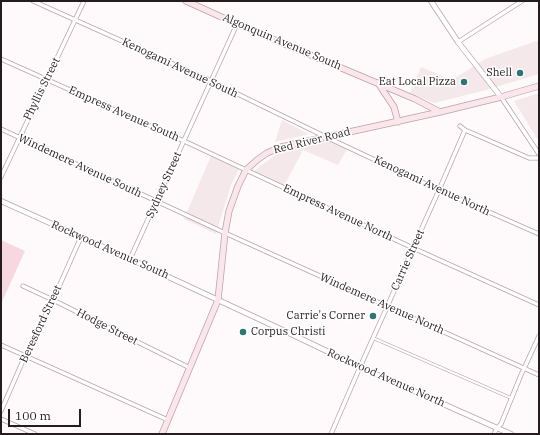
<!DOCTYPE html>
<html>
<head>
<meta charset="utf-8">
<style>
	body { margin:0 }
	#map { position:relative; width:540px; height:435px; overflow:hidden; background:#fef9fb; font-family:"IBM Plex Serif",serif }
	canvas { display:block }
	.frame { position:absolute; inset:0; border:2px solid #241c1e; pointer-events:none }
	.scale { position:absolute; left:8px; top:409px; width:73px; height:18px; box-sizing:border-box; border:2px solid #241c1e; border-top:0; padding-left:5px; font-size:12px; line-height:14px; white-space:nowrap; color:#241c1e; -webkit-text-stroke:3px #fff; paint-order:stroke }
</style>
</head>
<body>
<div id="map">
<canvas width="540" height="435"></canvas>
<div class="frame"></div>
<div class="scale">100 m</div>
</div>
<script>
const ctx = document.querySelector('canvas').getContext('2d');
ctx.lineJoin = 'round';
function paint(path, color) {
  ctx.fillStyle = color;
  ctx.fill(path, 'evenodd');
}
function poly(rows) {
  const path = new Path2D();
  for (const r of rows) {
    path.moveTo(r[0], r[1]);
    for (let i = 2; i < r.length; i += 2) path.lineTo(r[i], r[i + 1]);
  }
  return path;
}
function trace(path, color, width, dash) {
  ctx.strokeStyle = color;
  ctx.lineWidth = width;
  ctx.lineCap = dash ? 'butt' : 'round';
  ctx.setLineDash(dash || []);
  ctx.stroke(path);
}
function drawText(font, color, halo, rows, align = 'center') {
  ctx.font = font + ' "IBM Plex Serif",serif';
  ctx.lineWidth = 3;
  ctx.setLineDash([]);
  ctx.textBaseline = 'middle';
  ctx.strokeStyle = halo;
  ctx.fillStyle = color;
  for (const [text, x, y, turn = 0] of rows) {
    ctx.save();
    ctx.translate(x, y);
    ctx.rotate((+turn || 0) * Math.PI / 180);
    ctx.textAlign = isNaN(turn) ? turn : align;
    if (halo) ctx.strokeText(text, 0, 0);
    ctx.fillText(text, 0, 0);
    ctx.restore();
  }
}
paint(poly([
	[539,40,539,74,486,90,434,103,410,93,421,67,452,80,485,59],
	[539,93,539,142,514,101],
	[282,120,309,134,275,142],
	[331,141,347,149,338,165,303,150,284,186,252,174,260,166,276,155,295,149],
	[211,156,239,169,231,185,216,234,184,219]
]), '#f4e8eb');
paint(poly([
	[1,240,25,251,1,304]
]), '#f7d7e0');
const service = poly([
	[373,338,511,398]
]);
const minor = poly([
	[33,1,211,81,326,137,439,190,539,234],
	[458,42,522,1],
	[1,59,184,141,413,248,539,305],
	[501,97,539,154],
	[460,126,465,130,529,158,539,158],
	[1,129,225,233,539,375],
	[1,177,84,1],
	[130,259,237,24],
	[23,286,53,300,190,368],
	[1,345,168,420],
	[1,411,25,356,53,300,81,237],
	[1,419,35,434],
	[331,434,360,367,387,307,413,248,439,190,465,130],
	[494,434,497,428,501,424,521,375,539,336]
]);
const tertiary = poly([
	[431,1,458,42,501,97],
	[1,201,130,259,289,333,360,367,477,419,497,428,511,434]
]);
const secondary = poly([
	[186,1,237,24,415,99,440,112],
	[378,83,394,107,398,122],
	[162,434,218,300,225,233,229,211,238,186,246,170,257,160,267,153,281,147,440,112,501,97,539,86]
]);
trace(service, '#b8a3a9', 3.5);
trace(minor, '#b8a3a9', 5);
trace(tertiary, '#b8a3a9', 6);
trace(secondary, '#b8a3a9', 7);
trace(service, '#fff', 2);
trace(minor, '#fff', 3.5);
trace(tertiary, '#fff', 4.5);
trace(secondary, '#fbe6ec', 5.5);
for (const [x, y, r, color] of [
	[520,73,4,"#2c7674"],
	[464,82,4,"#2c7674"],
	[373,316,4,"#2c7674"],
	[243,332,4,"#2c7674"]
]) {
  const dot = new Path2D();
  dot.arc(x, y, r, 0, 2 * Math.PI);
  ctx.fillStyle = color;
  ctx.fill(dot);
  trace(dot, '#fff', 1.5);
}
drawText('11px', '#241c1e', '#fff', [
	["Algonquin Avenue South",282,42,23],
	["Kenogami Avenue South",180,68,25],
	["Phyllis Street",42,89,-64],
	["Empress Avenue South",124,114,24],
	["Red River Road",312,141,-14],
	["Windemere Avenue South",80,166,25],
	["Sydney Street",164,185,-66],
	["Kenogami Avenue North",432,186,25],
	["Empress Avenue North",338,213,25],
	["Rockwood Avenue South",110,250,24],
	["Carrie Street",408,260,-66],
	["Windemere Avenue North",382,304,24],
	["Beresford Street",41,324,-65],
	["Hodge Street",107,327,27],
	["Rockwood Avenue North",386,378,24]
]);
drawText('11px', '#241c1e', '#fff', [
	["Shell",512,73],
	["Eat Local Pizza",456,82],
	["Carrie's Corner",365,316],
	["Corpus Christi",251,332,"left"]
], 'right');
</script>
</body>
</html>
